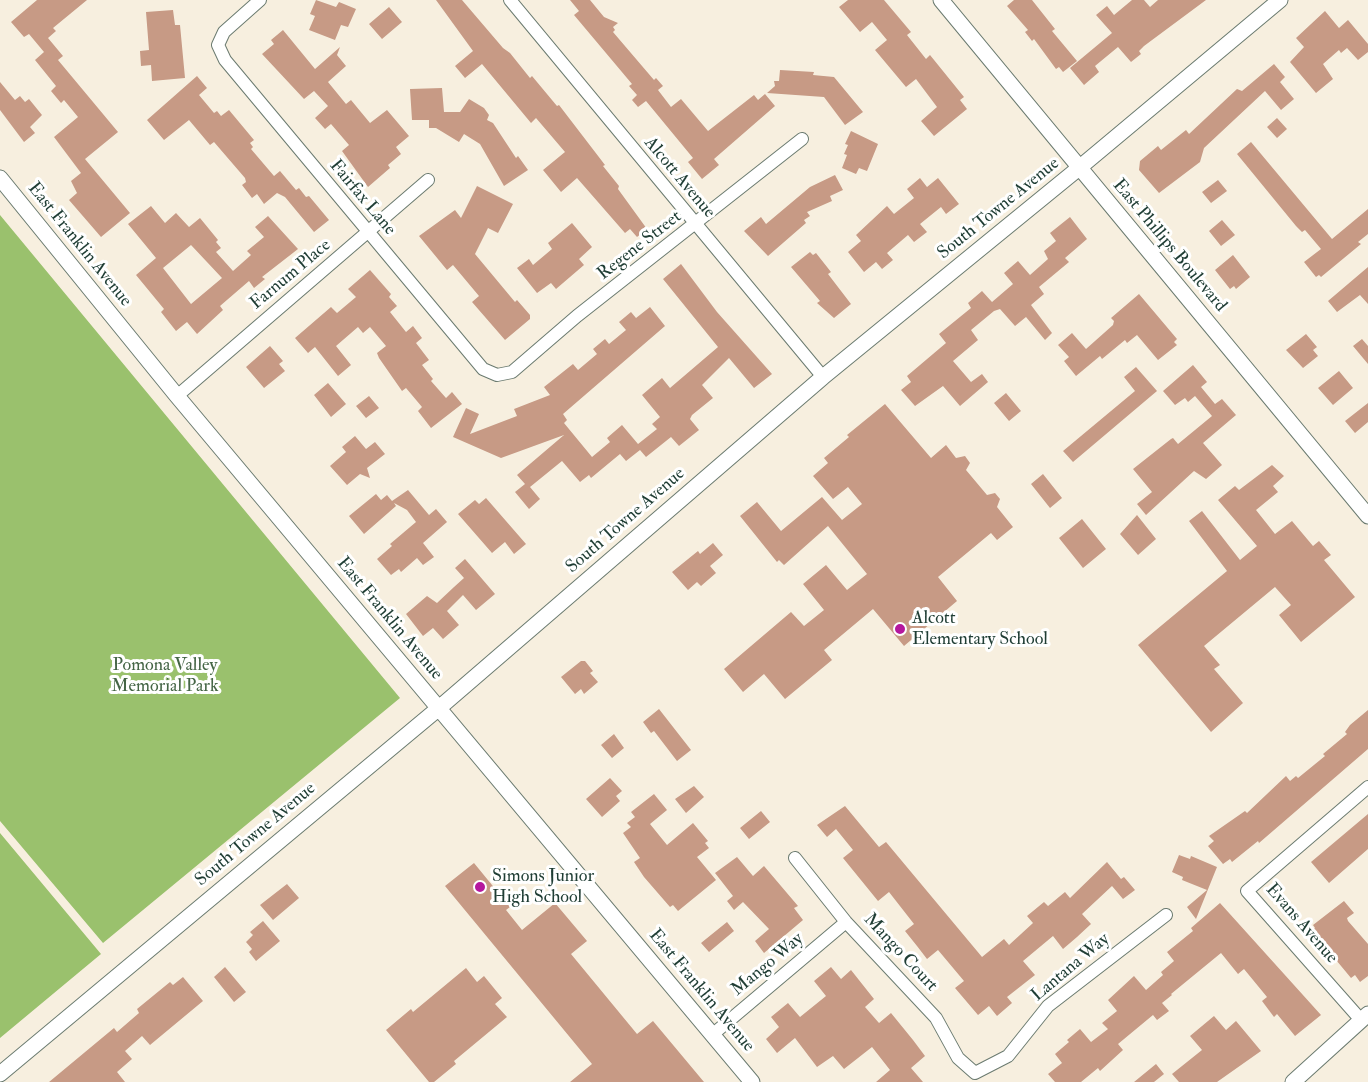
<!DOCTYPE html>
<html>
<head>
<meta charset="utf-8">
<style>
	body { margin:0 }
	canvas { display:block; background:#f7efdf }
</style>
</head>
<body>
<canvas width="1368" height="1082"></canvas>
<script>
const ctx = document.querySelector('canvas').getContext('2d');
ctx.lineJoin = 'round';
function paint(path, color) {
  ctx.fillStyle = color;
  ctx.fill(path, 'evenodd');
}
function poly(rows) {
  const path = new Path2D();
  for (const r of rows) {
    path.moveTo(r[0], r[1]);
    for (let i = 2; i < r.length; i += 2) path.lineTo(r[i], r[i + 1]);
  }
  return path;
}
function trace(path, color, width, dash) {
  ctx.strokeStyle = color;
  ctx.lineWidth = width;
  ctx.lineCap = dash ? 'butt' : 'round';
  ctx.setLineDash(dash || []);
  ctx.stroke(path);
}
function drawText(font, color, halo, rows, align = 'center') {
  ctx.font = font + ' "IM FELL Double Pica",serif';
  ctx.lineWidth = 6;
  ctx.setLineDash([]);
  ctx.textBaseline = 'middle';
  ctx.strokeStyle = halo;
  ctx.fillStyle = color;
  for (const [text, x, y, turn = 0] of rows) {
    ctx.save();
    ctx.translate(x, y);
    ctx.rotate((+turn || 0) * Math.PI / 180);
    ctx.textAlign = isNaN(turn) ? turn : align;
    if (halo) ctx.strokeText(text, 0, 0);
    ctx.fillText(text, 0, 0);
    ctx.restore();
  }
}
paint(poly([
	[0,215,400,698,103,943,0,821],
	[0,833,101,954,0,1038]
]), '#9ac16d');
paint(poly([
	[37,0,87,0,53,28,56,31,48,38,63,56,58,60,118,132,85,159,130,213,101,237,69,200,77,193,71,181,81,173,54,137,78,117,64,100,61,103,51,91,56,86,35,60,44,52,29,34,24,37,11,22],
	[316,0,336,7,339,2,356,9,348,27,341,25,335,40,309,30,315,16,310,14],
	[436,0,462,0,503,48,510,53,530,78,532,76,557,106,559,105,605,165,603,166,619,186,618,189,647,229,637,237,630,229,625,233,577,178,561,192,543,170,565,152,536,118,531,123,482,64,465,78,455,66,473,51],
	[570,0,590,0,604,17,618,23,613,27,615,30,613,32,654,80,656,78,663,86,658,90,671,107,681,99,708,131,754,95,758,100,765,94,775,106,714,159,719,165,702,179,688,162,693,158,646,101,638,107,632,100,637,95,629,86,632,84,574,15,579,11],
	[848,0,884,0,911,32,907,35,926,59,930,55,964,97,960,100,967,109,934,136,921,121,937,107,916,79,906,87,875,50,887,40,872,22,860,32,839,7],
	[1014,0,1032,0,1055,29,1052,31,1077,61,1063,72,1059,67,1056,69,1034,39,1032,41,1025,32,1028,30,1007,6],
	[1132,0,1144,0,1150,7,1158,0,1206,0,1144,46,1139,51,1141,54,1131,62,1118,47,1095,66,1099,72,1084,85,1070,68,1112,33,1096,15,1107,6,1114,15],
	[389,7,402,22,382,39,369,24],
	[173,10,175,25,180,25,185,78,152,81,151,65,141,66,140,51,149,50,146,12],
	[1325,11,1339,28,1348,20,1368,44,1368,52,1358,60,1347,48,1341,53,1339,50,1323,64,1333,79,1316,93,1290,62,1304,47,1296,38],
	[283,30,315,69,340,47,337,55,346,66,328,82,346,104,351,100,370,123,387,110,409,136,396,147,401,154,388,165,390,168,368,187,342,151,349,145,331,124,325,129,315,118,328,106,314,91,304,99,262,54,274,44,271,40],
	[1274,64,1285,77,1280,82,1294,99,1281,110,1265,91,1204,148,1200,162,1159,193,1139,170,1140,161,1158,146,1161,150,1186,130,1189,134,1237,89,1242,91],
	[780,70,814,72,813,75,834,77,863,112,845,125,824,97,767,93,775,86,774,81,779,81],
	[197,76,207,88,199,95,214,113,217,111,221,116,229,110,254,140,250,143,253,147,251,149,274,176,280,171,296,190,299,188,306,197,309,196,329,220,314,232,285,197,277,193,264,204,257,194,252,198,242,185,246,182,245,178,214,142,210,145,189,120,164,140,147,120],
	[0,82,15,100,20,96,25,102,29,99,42,115,30,127,35,133,24,142,0,110],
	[442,88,444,112,460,112,469,99,484,108,489,115,487,120,493,123,516,158,518,156,528,170,504,186,480,144,464,134,459,142,436,128,429,128,429,120,412,120,410,89],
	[1277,118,1287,129,1277,138,1267,127],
	[851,131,878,144,867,171,859,168,856,174,842,168,847,155,844,154,848,145,845,144],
	[1251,142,1332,239,1368,209,1368,234,1358,242,1361,244,1321,277,1319,275,1316,277,1304,262,1321,249,1305,230,1302,232,1296,226,1237,154],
	[835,175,843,190,830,196,832,201,807,212,810,216,804,220,806,223,768,256,744,231,761,217,766,224,810,187],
	[920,178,927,187,938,178,959,204,946,214,941,207,920,224,927,232,914,242,908,235,887,253,893,260,882,269,876,262,864,272,848,252,861,241,856,235,887,206,894,214,914,198,907,189],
	[1218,180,1227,191,1211,203,1202,192],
	[477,186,513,204,498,233,488,228,475,254,515,302,517,300,530,315,530,319,505,340,472,302,479,296,453,265,447,270,419,236,455,210,461,218],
	[151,206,165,223,176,213,189,227,200,218,218,240,216,242,221,248,216,252,233,271,251,255,247,251,264,237,255,227,268,216,298,249,262,277,265,279,254,288,249,281,220,306,223,310,197,334,187,322,176,331,161,312,164,309,136,275,156,258,128,224],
	[191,245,222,278,191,304,163,268],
	[1070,217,1087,239,1065,258,1069,262,1039,287,1044,294,1031,305,1052,333,1045,340,1026,317,1015,326,1000,309,994,311,971,330,978,340,953,361,971,382,982,374,988,382,960,406,943,386,915,406,901,390,911,382,907,376,946,343,939,334,971,308,968,303,982,291,992,302,1013,284,1004,273,1018,261,1030,275,1048,259,1044,251,1056,241,1050,233],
	[1222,220,1235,235,1221,246,1209,231],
	[572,223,592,247,579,259,584,265,556,289,551,283,537,293,517,268,529,259,533,265,552,249,548,243],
	[810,252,813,255,816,253,831,272,828,274,851,304,834,318,817,303,820,301,791,267],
	[1233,255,1250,277,1236,289,1234,286,1230,289,1215,270],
	[681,264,717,312,772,374,754,388,729,358,702,385,713,398,692,415,690,419,699,430,679,446,671,437,646,457,640,450,626,461,620,454,591,478,589,475,580,482,562,461,530,487,540,499,529,509,515,492,525,484,517,475,564,435,501,458,453,437,466,408,479,414,470,434,517,416,514,409,550,395,544,387,573,364,578,370,597,354,593,349,605,339,609,344,626,330,619,322,631,312,636,318,650,307,665,326,563,414,567,420,564,423,592,457,610,442,607,438,622,425,638,444,657,429,652,424,660,417,642,395,662,378,670,388,718,347,663,279],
	[1368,267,1368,304,1360,295,1337,312,1328,301],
	[370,270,391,294,389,297,397,306,390,312,406,332,413,326,422,338,416,343,429,360,422,365,433,379,431,381,446,398,452,392,462,404,431,428,418,411,422,407,406,388,402,391,379,358,377,353,386,346,370,327,363,333,358,327,336,346,351,365,338,376,315,347,308,353,295,338,331,307,337,313,356,297,348,289],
	[1139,294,1177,339,1174,342,1177,345,1158,360,1137,335,1127,343,1125,340,1102,359,1100,356,1076,376,1064,361,1069,357,1058,345,1072,333,1086,349,1113,325,1114,321,1111,318],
	[1306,334,1317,347,1313,350,1318,356,1303,368,1286,350],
	[1362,339,1368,346,1368,364,1353,346],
	[270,346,283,361,279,364,285,371,264,388,246,367],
	[1193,365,1207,382,1201,387,1215,404,1222,399,1236,415,1203,443,1222,465,1206,479,1194,471,1146,515,1137,504,1152,492,1133,469,1171,439,1173,438,1178,444,1212,416,1195,396,1188,402,1185,398,1175,405,1163,391],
	[1136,367,1157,391,1073,462,1063,451,1135,391,1124,377],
	[1339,371,1353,388,1333,405,1318,388],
	[328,383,346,404,331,417,314,395],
	[1006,393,1021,411,1009,421,994,403],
	[369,396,379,408,366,418,356,406],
	[1368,403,1368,422,1355,433,1345,421],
	[885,404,931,458,946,445,956,458,965,456,970,463,966,470,987,495,995,493,1000,499,997,507,1013,527,997,540,991,533,938,577,957,601,904,646,873,609,824,650,832,660,785,699,764,674,743,692,724,669,791,612,804,626,824,610,803,584,826,565,847,590,867,574,828,526,784,565,779,560,777,562,740,516,757,502,781,531,822,497,842,520,862,504,848,487,833,499,813,476,828,463,824,458,849,437,847,435],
	[355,436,366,449,375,442,385,454,367,468,370,478,360,474,347,485,330,466,346,452,342,447],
	[1272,465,1284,476,1273,486,1278,492,1256,510,1275,534,1292,521,1313,546,1319,541,1331,555,1324,560,1355,597,1301,642,1279,615,1291,605,1275,587,1204,646,1220,665,1214,669,1243,703,1211,732,1138,645,1227,571,1189,521,1202,511,1240,560,1257,546,1218,500,1235,486,1239,490],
	[1043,474,1062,498,1050,508,1031,484],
	[408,490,429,515,436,509,447,522,423,543,434,557,423,565,417,558,401,572,399,569,391,575,377,559,392,546,390,544,416,522,407,510,394,503,396,506,364,534,349,516,376,494,381,500,387,495,392,501],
	[486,498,526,544,514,554,505,542,492,553,458,514,475,500,479,504],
	[1137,515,1156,539,1138,555,1120,534],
	[1082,519,1106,549,1083,568,1059,538],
	[713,543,723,555,710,566,716,573,701,586,697,582,688,590,672,572,698,551,700,554],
	[465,559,495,594,476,610,463,595,447,611,459,625,443,639,433,628,423,636,406,614,427,596,437,603,454,587,464,578,455,568],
	[581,661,585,661,593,671,590,673,598,682,584,694,581,689,575,694,561,677],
	[659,709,691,750,677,761,654,731,651,733,643,722],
	[1368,710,1368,749,1259,843,1258,841,1232,862,1230,859,1223,864,1208,846,1214,841,1209,836,1245,811,1247,813,1286,776,1290,781,1296,776,1298,778,1325,756,1323,754,1347,734,1345,732,1350,725],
	[614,734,624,748,612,758,601,745],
	[610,778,622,791,616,796,620,801,602,817,586,799],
	[694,786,704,797,686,813,675,799],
	[654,794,667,810,650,824,667,845,693,823,708,841,705,843,709,848,697,857,716,880,678,911,673,905,670,907,644,877,634,862,640,858,623,833,631,827,627,823,635,817,631,812],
	[845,806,879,847,886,842,982,957,1004,939,1009,945,1033,923,1027,916,1044,902,1048,906,1065,892,1070,898,1107,862,1121,879,1124,877,1135,890,1123,899,1112,886,1082,914,1091,924,1077,937,1063,949,1053,936,1023,961,1035,975,1007,997,1012,1003,997,1016,989,1006,978,1015,955,988,964,981,938,950,927,959,917,946,905,931,914,924,889,892,878,901,843,858,853,850,836,829,827,837,817,825],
	[761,811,770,822,749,839,740,828],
	[1368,814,1368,849,1329,883,1311,862],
	[1179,855,1190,859,1191,856,1217,867,1196,919,1187,907,1207,890,1182,880,1183,877,1172,872],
	[737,857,753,876,764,866,798,906,794,908,803,920,764,953,755,941,769,929,743,902,734,910,727,901,733,896,715,873],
	[474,863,510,907,506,910,522,930,555,903,587,941,571,954,637,1034,653,1021,704,1082,570,1082,592,1064,445,886],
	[287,884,299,898,273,920,260,905],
	[1344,901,1354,913,1347,918,1348,921,1368,944,1368,976,1360,982,1355,975,1351,978,1312,931,1315,928,1313,925],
	[1220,903,1321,1015,1295,1036,1277,1014,1274,1017,1262,1001,1267,997,1244,969,1238,974,1221,953,1171,994,1172,995,1162,1003,1169,1011,1157,1020,1153,1015,1118,1044,1123,1050,1100,1071,1098,1068,1081,1082,1055,1082,1048,1074,1062,1063,1055,1054,1069,1042,1067,1040,1080,1029,1091,1042,1108,1029,1102,1023,1117,1011,1108,1000,1134,976,1146,990,1163,975,1161,972,1174,961,1167,952,1193,931,1191,928],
	[263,921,280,941,256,961,249,952,252,949,246,942,253,935,250,932],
	[727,922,734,931,709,952,701,943],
	[225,967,246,992,234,1002,214,977],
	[831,967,841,979,851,970,874,999,865,1007,879,1023,891,1013,913,1040,925,1056,911,1068,923,1082,876,1082,890,1070,872,1047,844,1069,833,1056,817,1067,795,1038,777,1053,766,1039,779,1027,771,1017,788,1003,800,1017,826,996,814,981],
	[466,968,477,982,484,976,502,998,495,1004,507,1017,454,1061,456,1064,434,1082,429,1082,386,1030,411,1009,413,1012],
	[183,977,203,1001,150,1045,142,1036,125,1051,132,1059,117,1072,125,1082,49,1082,114,1028,117,1032,139,1013,137,1009,170,982,173,985],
	[1214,1016,1226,1030,1236,1021,1261,1051,1217,1082,1179,1082,1172,1074,1202,1050,1190,1036],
	[1156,1064,1164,1074,1154,1082,1134,1082]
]), '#c79a85');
const minor = poly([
	[260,0,224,32,218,45,225,60,483,369,497,375,512,372,577,316,802,139],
	[510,0,823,377],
	[177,396,428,180],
	[795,858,846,922,936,1018,958,1058,975,1073,1008,1056,1048,1006,1166,915],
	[1361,1020,1247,891,1368,787],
	[712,1035,846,922]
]);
const tertiary = poly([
	[941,0,1368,516],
	[0,178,177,396,752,1082],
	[0,1074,439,708,823,377,1079,168,1280,0],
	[1293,1082,1368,1014]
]);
trace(minor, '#6b7b70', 14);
trace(tertiary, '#6b7b70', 17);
trace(minor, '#fff', 12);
trace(tertiary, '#fff', 15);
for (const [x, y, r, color] of [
	[900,629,6,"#b5179e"],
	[480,887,6,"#b5179e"]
]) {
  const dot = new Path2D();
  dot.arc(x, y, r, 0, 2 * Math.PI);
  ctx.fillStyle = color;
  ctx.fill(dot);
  trace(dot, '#fff', 2);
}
drawText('18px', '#1f3d34', '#fff', [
	["Alcott Avenue",679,178,50],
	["Fairfax Lane",362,198,50],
	["South Towne Avenue",999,209,-39],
	["East Franklin Avenue",79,245,51],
	["Regene Street",640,246,-38],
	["East Phillips Boulevard",1169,246,50],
	["Farnum Place",291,275,-40],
	["South Towne Avenue",626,521,-41],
	["East Franklin Avenue",389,619,50],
	["South Towne Avenue",256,835,-40],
	["Evans Avenue",1301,924,49],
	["Mango Court",900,953,47],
	["Mango Way",768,965,-40],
	["Lantana Way",1071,968,-40],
	["East Franklin Avenue",701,991,50]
]);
drawText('18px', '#1f3d34', '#fff', [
	["Alcott",912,619],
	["Elementary School",912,640],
	["Simons Junior",492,877],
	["High School",492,898]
], 'left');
drawText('18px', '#446545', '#fff', [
	["Pomona Valley",165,666],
	["Memorial Park",165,687]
]);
</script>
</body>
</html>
